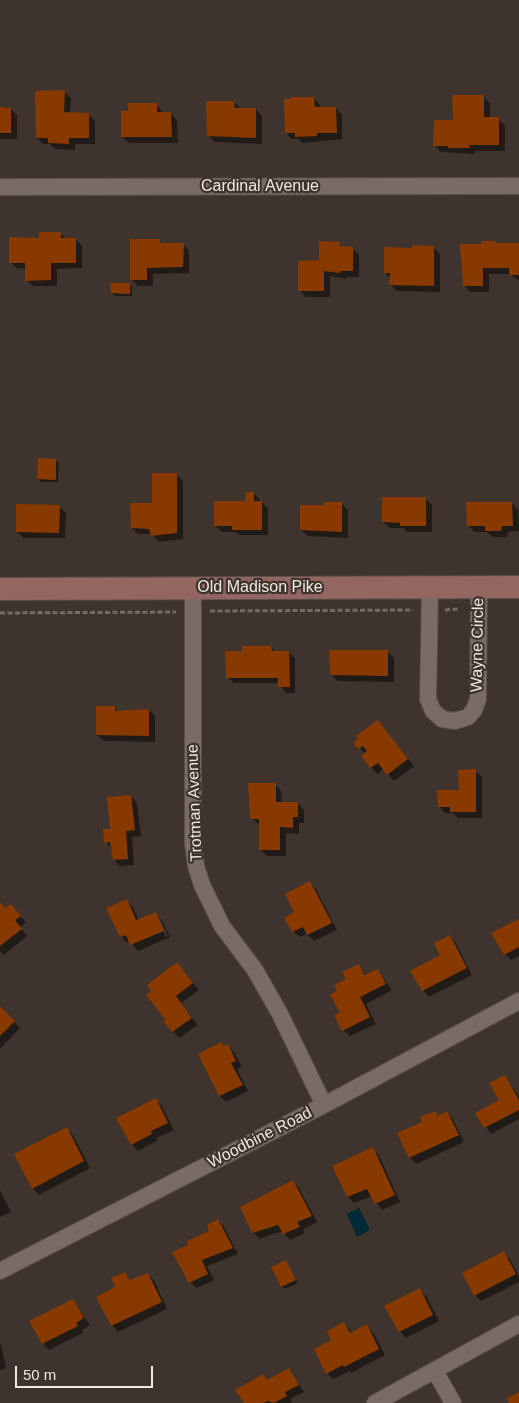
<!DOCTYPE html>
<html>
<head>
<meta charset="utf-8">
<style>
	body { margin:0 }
	#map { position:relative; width:519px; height:1403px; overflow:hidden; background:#3e342d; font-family:Arial,sans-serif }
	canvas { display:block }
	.scale { position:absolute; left:15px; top:1366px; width:138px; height:22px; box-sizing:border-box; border:2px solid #eee8e4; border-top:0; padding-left:6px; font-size:15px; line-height:18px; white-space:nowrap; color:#eee8e4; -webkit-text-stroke:4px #3e342d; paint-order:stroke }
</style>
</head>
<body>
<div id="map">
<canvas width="519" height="1403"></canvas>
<div class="scale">50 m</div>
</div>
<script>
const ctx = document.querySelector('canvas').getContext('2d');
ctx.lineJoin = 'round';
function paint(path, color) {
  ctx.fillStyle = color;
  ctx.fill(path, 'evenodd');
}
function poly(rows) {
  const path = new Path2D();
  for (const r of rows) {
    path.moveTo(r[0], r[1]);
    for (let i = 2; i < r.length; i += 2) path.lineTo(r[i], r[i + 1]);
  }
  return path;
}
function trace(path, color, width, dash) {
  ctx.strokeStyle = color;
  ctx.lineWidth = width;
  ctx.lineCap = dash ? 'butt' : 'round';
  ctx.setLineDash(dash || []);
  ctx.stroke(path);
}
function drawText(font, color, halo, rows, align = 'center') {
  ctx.font = font + ' Arial,sans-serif';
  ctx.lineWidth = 4.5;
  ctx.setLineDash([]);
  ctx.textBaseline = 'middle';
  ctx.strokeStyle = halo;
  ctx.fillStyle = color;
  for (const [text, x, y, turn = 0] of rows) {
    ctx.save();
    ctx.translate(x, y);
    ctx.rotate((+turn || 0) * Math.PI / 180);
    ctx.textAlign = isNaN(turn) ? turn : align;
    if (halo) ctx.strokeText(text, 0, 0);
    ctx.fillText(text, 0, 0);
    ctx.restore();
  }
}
paint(poly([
	[359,1208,370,1230,357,1237,347,1214]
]), '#002a35');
paint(poly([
	[64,92,71,98,70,114,88,114,95,121,95,144,75,144,75,150,55,149,50,144,43,144,37,138],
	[483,96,490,103,490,119,498,119,505,125,505,151,475,151,475,154,441,152,434,145,454,122],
	[314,98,320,105,320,108,336,108,342,115,342,139,302,143,299,139,292,139,286,133],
	[234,102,241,109,256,109,262,116,262,144,215,142,208,135],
	[156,104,163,113,170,113,177,120,178,143,129,143,122,137],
	[0,109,11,109,17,115,17,139,0,139],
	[61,234,66,239,76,239,82,246,82,268,57,269,57,286,33,286,26,280,26,269,17,268,10,262,40,239],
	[159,240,163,244,183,244,189,251,189,273,153,274,153,286,138,286,131,279],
	[494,242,497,245,519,244,519,281,510,274,489,274,489,292,470,292,464,285,483,245],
	[339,243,344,248,352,248,359,254,359,277,347,277,346,279,330,276,330,297,306,297,299,290,321,262],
	[433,247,440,254,440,292,397,291,391,285,391,279,385,273,385,249],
	[129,284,132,287,132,296,115,296,112,293],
	[56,460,59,463,58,482,41,482,38,479],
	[177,475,183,481,183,539,159,542,152,534,138,534,132,528],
	[254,493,268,509,268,535,240,535,236,532,222,532,215,526,247,502],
	[426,499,432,505,432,532,407,532,404,528,390,528,383,522],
	[512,503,518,510,519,531,508,532,507,537,493,537,487,532,474,532,468,525],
	[342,504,348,510,348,538,308,536,301,530,325,507],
	[59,506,66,513,65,538,24,538,17,532],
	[271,648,276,652,289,652,295,659,295,693,286,693,279,683,234,683,227,677],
	[387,651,394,658,394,682,338,681,331,675],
	[114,708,119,712,149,710,155,716,155,742,104,741,97,735],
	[378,722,414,766,394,781,384,769,377,774,362,756,365,754,355,742],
	[476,771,482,777,482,818,458,818,453,813,445,813,439,806,460,791],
	[275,784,281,791,282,803,298,803,304,810,304,823,299,823,299,834,286,833,286,856,267,856,260,849,260,825,251,818],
	[131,796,137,803,141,836,132,837,134,865,120,866,114,860,112,849,106,842],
	[310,883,316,889,337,930,314,941,307,934,300,937,293,931,296,913],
	[126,900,133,907,139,921,155,914,162,920,170,937,138,951,130,941,127,943,121,936],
	[158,919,160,919,168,936,166,937],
	[0,903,5,909,17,912,26,923,20,927,27,936,4,955,0,951],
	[519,920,519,956,511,960,505,954],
	[450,937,456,943,472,975,429,997,423,990],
	[177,964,199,990,181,1003,198,1025,179,1038,165,1021,167,1020],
	[358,966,366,975,377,970,392,990,366,1004,376,1024,350,1036,343,1030,339,992],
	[0,1007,20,1028,0,1049],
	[221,1044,224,1047,227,1045,234,1052,242,1067,237,1069,248,1091,226,1102,220,1096,199,1055],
	[505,1077,519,1096,519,1119,491,1134,477,1114,501,1101],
	[155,1100,162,1106,174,1130,156,1138,158,1140,138,1151,132,1144],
	[434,1112,439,1117,447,1113,453,1119,464,1142,416,1164,410,1157,424,1123],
	[67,1129,73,1135,90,1168,39,1195,33,1188],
	[372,1149,379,1155,400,1202,382,1210,372,1196,354,1203,348,1197],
	[293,1182,299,1188,317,1222,303,1229,305,1233,290,1240,283,1232,275,1233,260,1239,254,1233,241,1207],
	[0,1190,11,1212,0,1217],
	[218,1221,224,1227,238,1254,207,1266,214,1280,197,1288,190,1282,190,1246,210,1231],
	[504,1253,510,1259,519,1276,519,1282,481,1301,475,1295],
	[286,1262,298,1283,285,1289,282,1286],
	[125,1273,131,1280,147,1274,154,1280,167,1309,118,1332,112,1325,117,1287],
	[419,1289,426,1296,439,1321,406,1338,400,1331],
	[73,1301,90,1325,82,1330,83,1333,49,1350,43,1343],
	[344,1323,352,1333,367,1326,373,1332,385,1355,351,1373,350,1371,333,1379,327,1373,333,1340],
	[0,1340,6,1368,0,1370],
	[289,1370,304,1392,290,1399,292,1403,246,1403,268,1381]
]), '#0007');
paint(poly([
	[65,90,64,112,89,113,89,138,69,138,69,144,48,143,48,138,36,138,35,91],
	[452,95,484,95,484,117,499,117,499,145,469,145,470,148,448,148,448,146,433,146,434,120,453,120],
	[291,97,314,97,315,107,336,107,337,133,317,133,317,136,295,137,295,133,285,133,284,99,291,99],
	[206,101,234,101,235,108,256,108,256,138,207,136],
	[128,103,157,103,157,112,171,112,172,137,121,137,121,111,128,111],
	[0,107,11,108,11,133,0,133],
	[39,232,61,232,61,238,76,238,76,263,51,263,51,280,25,281,25,263,9,263,9,237,39,238],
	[130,239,160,239,160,243,184,243,183,267,147,268,147,280,130,280],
	[319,241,340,242,340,246,353,247,353,271,341,271,339,273,324,271,324,291,298,291,298,261,319,260],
	[481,241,495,241,495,243,519,243,519,275,509,275,509,268,483,268,483,286,463,286,460,244,482,244],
	[412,245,434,246,434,286,389,285,390,273,384,273,384,247,412,248],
	[110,283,130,283,130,294,111,293],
	[38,458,56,459,56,480,37,479],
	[152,473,177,473,177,533,151,536,149,529,131,528,130,503,152,503],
	[246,492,254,492,254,501,262,501,262,530,232,530,232,526,214,526,214,501,245,501],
	[382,497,426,497,426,526,400,526,400,523,382,522],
	[324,502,342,502,342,532,300,530,300,505,324,505],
	[466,502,512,502,513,526,502,526,501,531,485,531,485,526,467,526],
	[16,504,60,505,59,533,16,532],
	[242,646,271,646,272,651,289,651,290,687,278,687,278,678,226,678,225,651,242,651],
	[329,650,388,650,388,676,330,675],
	[96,706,115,706,115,711,149,709,149,736,96,735],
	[378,720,408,759,387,775,378,763,370,768,361,756,367,751,363,746,358,749,353,742,358,739,356,736],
	[476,769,476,812,450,812,450,807,438,807,437,790,459,790,458,770],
	[248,783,276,783,276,802,298,802,298,817,293,817,293,828,280,827,280,850,259,850,259,819,250,819],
	[131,795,135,830,126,831,128,859,113,860,110,842,104,843,103,829,110,829,107,797],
	[310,881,332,923,307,935,303,927,292,932,284,918,294,912,285,894],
	[127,899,136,920,156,912,164,931,130,945,126,935,120,937,106,908],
	[0,902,5,908,11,904,21,916,15,920,22,929,0,946],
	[519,919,519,947,504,955,491,933],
	[450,935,467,968,422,991,410,971,440,955,434,943],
	[177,962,193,983,176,996,192,1018,172,1032,163,1021,166,1020,146,995,151,991,147,985],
	[359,964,364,975,378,969,386,984,360,997,370,1017,342,1031,334,1015,340,1013,330,995,337,991,334,985,346,979,342,972],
	[0,1006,15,1021,0,1036],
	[221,1042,223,1046,228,1044,236,1061,231,1063,243,1085,219,1096,198,1054],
	[505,1075,519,1100,519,1110,484,1128,475,1113,499,1100,489,1083],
	[156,1098,168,1123,151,1131,152,1134,131,1145,116,1118],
	[435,1111,438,1116,447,1111,459,1135,409,1158,397,1133,422,1122,420,1117],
	[67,1127,84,1161,32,1189,14,1154],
	[373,1147,395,1195,375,1204,367,1189,347,1197,332,1166],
	[293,1180,312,1216,297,1222,300,1227,283,1234,278,1225,252,1233,240,1207],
	[218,1219,233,1248,202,1260,208,1274,189,1283,172,1252,188,1245,187,1241,209,1231,207,1225],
	[504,1251,516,1274,474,1296,462,1273],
	[286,1260,296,1280,281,1287,271,1267],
	[125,1272,130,1280,148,1273,162,1302,111,1326,96,1297,115,1287,111,1278],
	[420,1288,433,1315,399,1332,384,1306],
	[73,1299,84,1318,76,1323,78,1326,42,1344,29,1321],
	[344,1322,350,1333,367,1324,379,1349,344,1367,343,1365,326,1374,314,1349,331,1340,327,1331],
	[289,1368,299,1385,285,1392,287,1396,274,1403,268,1401,263,1403,244,1403,235,1390,263,1374,267,1380],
	[519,1392,519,1403,509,1403,507,1398]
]), '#883900');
const street = poly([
	[0,187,519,186],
	[193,588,193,843,196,866,202,885,222,926,255,970,280,1014,324,1105],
	[430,588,428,699,433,711,442,719,455,721,468,717,474,710,478,699,479,587],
	[0,1271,324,1105,519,1001],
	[435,1371,453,1403],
	[375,1403,519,1324]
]);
const secondary = poly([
	[0,589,519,587]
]);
trace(street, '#59504b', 18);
trace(secondary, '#59504b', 24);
trace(poly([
	[445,610,458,609],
	[210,611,413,610],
	[0,613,176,612]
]), '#746b65', 3, [5, 2.5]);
trace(street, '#786c65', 16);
trace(secondary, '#936661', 22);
drawText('16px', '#eee8e4', '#3e342d', [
	["Cardinal Avenue",260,187],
	["Old Madison Pike",260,588],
	["Wayne Circle",478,645,-89],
	["Trotman Avenue",195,803,-92],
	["Woodbine Road",260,1138,-27]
]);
</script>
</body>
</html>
